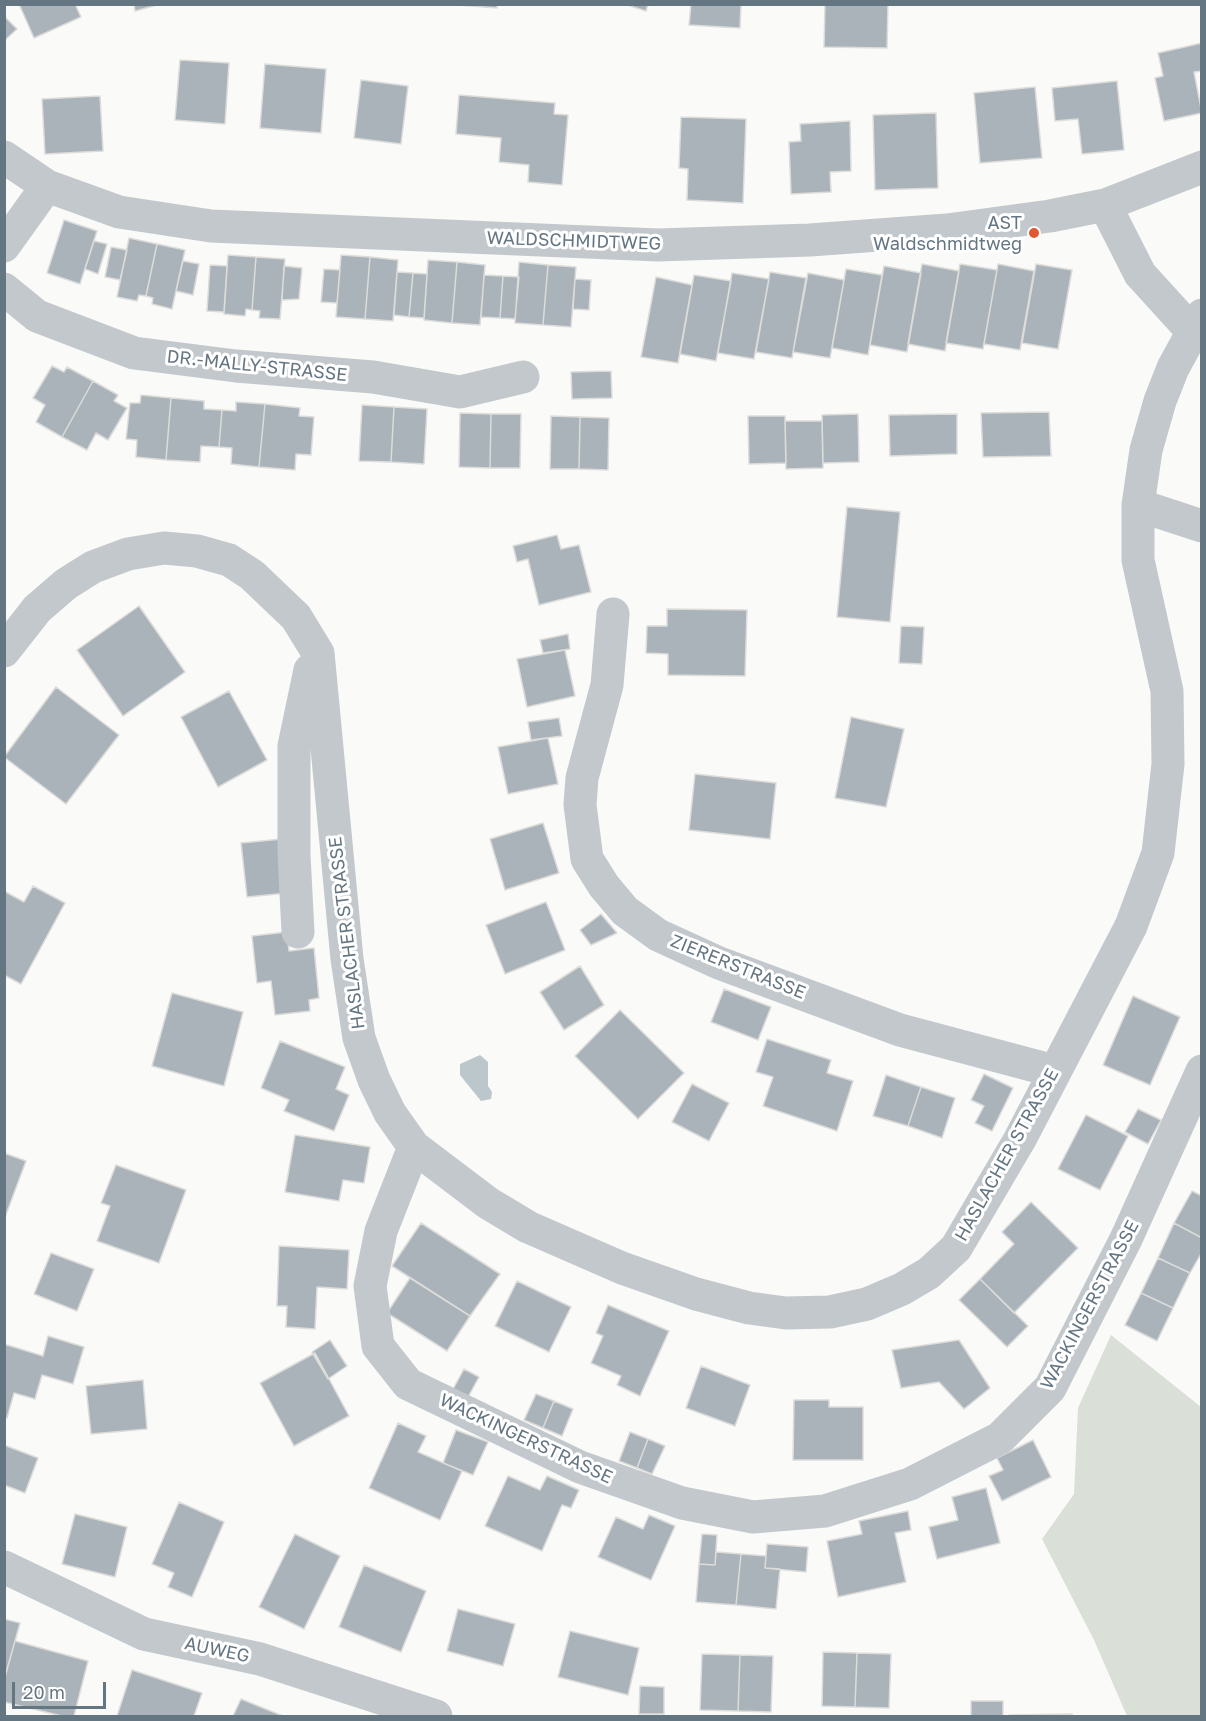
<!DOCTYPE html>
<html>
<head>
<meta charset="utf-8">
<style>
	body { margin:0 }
	#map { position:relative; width:1206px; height:1721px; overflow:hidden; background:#fafaf8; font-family:"Golos Text",sans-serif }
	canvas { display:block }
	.frame { position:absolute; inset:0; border:6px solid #657683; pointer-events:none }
	.scale { position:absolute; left:12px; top:1682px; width:94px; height:27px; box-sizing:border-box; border:3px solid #657683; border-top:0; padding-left:8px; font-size:18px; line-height:21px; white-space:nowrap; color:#657683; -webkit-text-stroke:4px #fff; paint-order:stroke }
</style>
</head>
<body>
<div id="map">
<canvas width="1206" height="1721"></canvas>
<div class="frame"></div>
<div class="scale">20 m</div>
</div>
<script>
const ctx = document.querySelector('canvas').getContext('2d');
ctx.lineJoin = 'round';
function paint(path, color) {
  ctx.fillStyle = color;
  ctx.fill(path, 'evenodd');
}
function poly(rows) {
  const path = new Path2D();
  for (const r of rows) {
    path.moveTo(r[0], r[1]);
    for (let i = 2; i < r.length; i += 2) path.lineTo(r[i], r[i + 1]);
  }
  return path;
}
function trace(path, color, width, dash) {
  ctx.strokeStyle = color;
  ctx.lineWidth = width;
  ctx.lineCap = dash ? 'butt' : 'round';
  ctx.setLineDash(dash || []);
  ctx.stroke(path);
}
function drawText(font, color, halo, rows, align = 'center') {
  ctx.font = font + ' "Golos Text",sans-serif';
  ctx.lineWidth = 6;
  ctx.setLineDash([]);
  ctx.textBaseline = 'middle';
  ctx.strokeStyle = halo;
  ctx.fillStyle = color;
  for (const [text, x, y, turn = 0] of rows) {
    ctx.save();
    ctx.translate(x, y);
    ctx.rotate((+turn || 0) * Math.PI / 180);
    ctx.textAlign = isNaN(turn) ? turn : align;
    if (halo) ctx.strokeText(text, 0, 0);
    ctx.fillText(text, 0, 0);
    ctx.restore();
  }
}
paint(poly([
	[1111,1335,1201,1407,1201,1716,1127,1716,1094,1640,1042,1539,1074,1494,1078,1408]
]), '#dadfd7');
paint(poly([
	[480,1055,488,1062,488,1086,492,1092,491,1099,481,1101,460,1075,460,1064]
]), '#bbc7cb');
const building = poly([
	[19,4,75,4,81,17,34,38,19,4],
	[134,4,161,4,135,11,134,4],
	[445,4,497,4,497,8,445,4],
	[624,4,648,4,646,11,624,4],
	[691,4,741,4,740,28,689,25,691,4],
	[825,4,888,4,887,48,824,47,825,4],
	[4,16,17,29,4,41,4,16],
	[1202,43,1202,71,1194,72,1202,113,1164,121,1155,78,1163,76,1158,53,1202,43],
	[180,60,229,63,225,124,175,120,180,60],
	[265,64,326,69,321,133,260,128,265,64],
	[361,80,408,86,401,144,354,138,361,80],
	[1117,81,1124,150,1082,154,1078,119,1055,121,1052,88,1117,81],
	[1035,87,1042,158,980,163,974,93,1035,87],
	[459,95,555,103,554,114,568,115,562,185,528,182,529,165,499,162,501,138,456,134,459,95],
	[100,96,103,151,45,154,42,99,100,96],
	[936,113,938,188,875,190,873,115,936,113],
	[681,117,746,119,743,203,687,200,688,169,679,168,681,117],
	[850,121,851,171,830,172,831,192,791,194,789,142,801,141,800,124,850,121],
	[64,220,97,231,80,284,47,273,64,220],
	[129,238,157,244,146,296,139,295,137,301,117,297,129,238],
	[94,241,107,244,98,274,85,269,94,241],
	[157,244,185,250,172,309,152,304,153,298,146,296,157,244],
	[111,247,127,250,120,280,105,277,111,247],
	[228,255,256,257,252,310,246,309,245,316,224,314,228,255],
	[341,255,370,257,365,319,336,317,341,255],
	[256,257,285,259,280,319,259,318,260,311,252,310,256,257],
	[370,257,398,260,393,321,365,319,370,257],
	[428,260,457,262,452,323,424,320,428,260],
	[183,261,199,264,193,295,176,291,183,261],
	[457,262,485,265,480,325,452,323,457,262],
	[519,262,548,265,543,325,515,323,519,262],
	[922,264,959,271,945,351,908,344,922,264],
	[960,264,997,270,983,349,946,343,960,264],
	[998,264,1034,271,1020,350,984,344,998,264],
	[1036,264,1072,270,1058,349,1022,343,1036,264],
	[210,265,227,266,224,312,207,311,210,265],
	[548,265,576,267,571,327,543,325,548,265],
	[284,266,302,268,299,299,282,300,284,266],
	[884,266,921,273,907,352,870,345,884,266],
	[324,269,340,270,337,303,321,302,324,269],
	[846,269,882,275,868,355,832,348,846,269],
	[397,272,413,273,409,317,394,315,397,272],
	[770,272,806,278,792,358,756,352,770,272],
	[413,273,427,274,424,318,409,317,413,273],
	[732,273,769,279,754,359,718,353,732,273],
	[808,273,844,280,830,358,793,352,808,273],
	[484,275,503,276,500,318,481,317,484,275],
	[694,275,731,281,716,361,680,354,694,275],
	[503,276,519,277,515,319,500,318,503,276],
	[656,277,692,285,678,363,641,357,656,277],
	[575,279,591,280,589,310,573,309,575,279],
	[52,366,64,372,67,367,93,381,62,437,36,422,45,405,33,398,52,366],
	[611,371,612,398,572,399,571,372,611,371],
	[93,381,118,395,114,401,127,408,108,440,96,433,87,450,62,437,93,381],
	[141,395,171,398,166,460,136,457,137,440,126,439,130,403,140,403,141,395],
	[171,398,204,401,204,409,222,410,219,447,201,446,200,462,166,460,171,398],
	[236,402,265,404,259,467,231,464,232,448,219,447,222,410,236,411,236,402],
	[265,404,300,408,299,416,314,417,311,455,296,454,295,470,259,467,265,404],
	[362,405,394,407,391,462,359,461,362,405],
	[394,407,427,409,424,464,391,462,394,407],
	[1049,412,1051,456,983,457,981,413,1049,412],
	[460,413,491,414,490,468,459,467,460,413],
	[491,414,521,414,520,468,490,468,491,414],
	[858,414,859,462,823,463,822,415,858,414],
	[957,414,957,454,890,456,889,415,957,414],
	[551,416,580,417,579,469,550,469,551,416],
	[748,416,785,416,786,463,749,464,748,416],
	[580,417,609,418,608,470,579,469,580,417],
	[785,421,822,421,823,468,786,469,785,421],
	[847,507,900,512,890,622,837,617,847,507],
	[557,535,561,549,579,545,591,592,539,605,528,559,517,562,513,546,557,535],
	[139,606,185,672,123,716,77,650,139,606],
	[667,609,747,610,745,676,668,675,668,654,646,653,647,626,667,626,667,609],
	[901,626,924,627,922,664,899,663,901,626],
	[568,634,570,649,543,653,540,640,568,634],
	[565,650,575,696,527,707,517,659,565,650],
	[56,687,119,735,66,804,4,757,56,687],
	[229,691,267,760,218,787,181,717,229,691],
	[851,717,904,729,886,807,835,798,851,717],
	[559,718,562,736,531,740,528,722,559,718],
	[548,738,558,784,508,794,498,747,548,738],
	[695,774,776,783,770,839,689,830,695,774],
	[543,823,559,873,505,890,490,839,543,823],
	[282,839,287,893,247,897,241,843,282,839],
	[33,886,65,903,21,984,4,975,4,891,24,902,33,886],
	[546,902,565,950,505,974,486,925,546,902],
	[601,914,617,933,591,945,580,930,601,914],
	[287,932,289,951,314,948,319,998,309,1000,310,1011,275,1015,271,981,257,983,252,936,287,932],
	[580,966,604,1005,564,1030,540,992,580,966],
	[724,989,771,1007,758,1040,711,1022,724,989],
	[172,993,243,1012,224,1086,152,1066,172,993],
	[1133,996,1180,1017,1150,1085,1103,1065,1133,996],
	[620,1010,684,1073,638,1119,575,1056,620,1010],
	[767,1039,831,1060,827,1073,853,1081,837,1131,763,1106,773,1077,756,1072,767,1039],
	[280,1041,345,1067,336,1089,349,1095,334,1131,284,1111,289,1100,261,1088,280,1041],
	[984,1074,1013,1088,992,1131,975,1123,984,1106,971,1100,984,1074],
	[886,1075,921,1087,908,1126,873,1116,886,1075],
	[692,1084,729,1103,709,1141,672,1122,692,1084],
	[921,1087,955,1098,942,1138,908,1126,921,1087],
	[1138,1109,1161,1120,1148,1144,1125,1132,1138,1109],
	[1086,1115,1128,1136,1100,1190,1058,1169,1086,1115],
	[295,1135,370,1147,364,1183,343,1180,339,1201,285,1192,295,1135],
	[4,1153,26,1161,4,1220,4,1153],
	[116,1165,186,1190,159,1263,97,1241,110,1206,101,1203,116,1165],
	[1192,1191,1202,1196,1202,1238,1174,1223,1192,1191],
	[1031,1202,1078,1248,1014,1313,980,1279,1014,1244,1002,1232,1031,1202],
	[421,1223,500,1274,470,1316,392,1266,421,1223],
	[1174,1223,1202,1238,1202,1252,1190,1273,1158,1258,1174,1223],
	[279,1246,349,1250,347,1289,317,1287,315,1329,286,1327,287,1306,277,1306,279,1246],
	[51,1253,94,1269,77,1311,34,1294,51,1253],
	[1158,1258,1190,1273,1173,1308,1141,1293,1158,1258],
	[410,1278,470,1316,447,1351,387,1313,410,1278],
	[980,1279,1028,1326,1007,1347,959,1300,980,1279],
	[517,1281,571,1307,549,1352,495,1326,517,1281],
	[1141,1293,1173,1308,1157,1341,1125,1325,1141,1293],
	[608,1305,669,1331,640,1396,617,1385,621,1376,591,1363,603,1336,596,1333,608,1305],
	[48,1336,84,1347,73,1384,42,1375,35,1399,14,1393,7,1418,4,1417,4,1344,43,1356,48,1336],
	[330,1340,347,1366,328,1379,312,1352,330,1340],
	[959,1340,990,1388,964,1409,939,1382,901,1388,892,1350,959,1340],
	[315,1353,349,1416,294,1446,260,1383,315,1353],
	[701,1366,750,1385,735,1426,686,1408,701,1366],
	[464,1369,479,1377,467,1399,452,1391,464,1369],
	[143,1380,147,1429,91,1434,86,1386,143,1380],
	[536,1394,554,1401,543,1428,524,1420,536,1394],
	[794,1400,829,1400,829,1407,863,1407,863,1460,793,1460,794,1400],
	[554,1401,573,1409,562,1436,543,1428,554,1401],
	[398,1423,426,1436,418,1452,462,1471,440,1520,369,1488,398,1423],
	[456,1430,488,1442,473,1475,443,1463,456,1430],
	[630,1432,648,1439,637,1468,619,1461,630,1432],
	[648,1439,665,1446,652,1474,637,1468,648,1439],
	[1033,1440,1051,1477,1002,1501,989,1476,1003,1470,997,1458,1033,1440],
	[4,1445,38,1458,25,1493,4,1485,4,1445],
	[508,1476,540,1490,547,1476,579,1490,571,1508,562,1505,542,1551,485,1526,508,1476],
	[986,1488,1000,1543,937,1559,929,1527,958,1520,952,1497,986,1488],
	[179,1502,224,1522,192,1597,168,1587,174,1573,152,1564,179,1502],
	[908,1511,911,1530,895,1533,906,1582,838,1597,827,1541,862,1534,859,1521,908,1511],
	[75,1514,127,1527,115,1577,62,1564,75,1514],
	[649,1515,675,1526,651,1580,598,1557,616,1517,643,1529,649,1515],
	[295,1534,340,1556,304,1629,259,1607,295,1534],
	[702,1534,717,1535,715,1565,699,1564,702,1534],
	[767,1544,808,1547,806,1572,765,1568,767,1544],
	[716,1552,741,1554,736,1605,696,1602,699,1564,715,1565,716,1552],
	[741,1554,766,1556,765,1568,780,1569,776,1609,736,1605,741,1554],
	[364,1565,426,1591,401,1652,339,1627,364,1565],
	[458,1609,515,1624,503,1666,447,1651,458,1609],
	[4,1619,20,1623,5,1677,4,1677,4,1619],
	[570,1631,639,1648,628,1695,558,1677,570,1631],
	[15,1641,88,1661,74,1716,62,1716,4,1702,4,1680,15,1641],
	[823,1652,857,1653,855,1707,822,1706,823,1652],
	[857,1653,891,1654,889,1708,855,1707,857,1653],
	[702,1654,740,1655,738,1711,700,1710,702,1654],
	[740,1655,773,1656,771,1712,738,1711,740,1655],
	[132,1670,202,1693,194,1716,117,1716,132,1670],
	[640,1686,664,1687,664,1714,639,1714,640,1686],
	[241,1699,283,1716,233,1716,241,1699],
	[971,1701,1003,1701,1003,1716,971,1716,971,1701],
	[1072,1714,1072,1716,1009,1716,1009,1715,1072,1714]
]);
paint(building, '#aab3b9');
trace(building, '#dcdcda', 1.5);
trace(poly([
	[4,157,47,186,119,212,211,226,658,245,810,240,947,230,1050,216,1105,205,1202,167],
	[1105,205,1140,274,1191,330],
	[4,246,47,186],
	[4,289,37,316,134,353,236,366,373,377,460,392,523,377],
	[1138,505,1202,526],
	[613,614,607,685,582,778,580,805,587,859,604,886,625,911,658,935,719,963,900,1030,1054,1071],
	[4,651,37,609,66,584,93,567,128,554,164,548,197,551,229,560,252,575,296,617,318,653,347,959,359,1038,374,1080,390,1113,414,1147,488,1203,528,1227,622,1268,696,1294,749,1308,786,1313,830,1312,867,1304,902,1289,929,1273,956,1248,1020,1139,1131,926,1158,853,1168,764,1167,691,1138,560,1138,505,1146,450,1160,401,1173,368,1202,315],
	[298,932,294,855,294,746,310,670],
	[414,1147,381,1231,370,1286,378,1346,408,1384,580,1467,682,1503,753,1517,825,1511,910,1484,1000,1438,1050,1388,1126,1239,1202,1071],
	[4,1567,144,1634,260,1659,436,1716]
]), '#c3c8cc', 33);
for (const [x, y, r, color] of [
	[1034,233,6,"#e4572e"]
]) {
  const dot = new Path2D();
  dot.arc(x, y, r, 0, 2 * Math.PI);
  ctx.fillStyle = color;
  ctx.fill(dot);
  trace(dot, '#fff', 2);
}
drawText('18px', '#657683', '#fff', [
	["AST",1022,223],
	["Waldschmidtweg",1022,244]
], 'right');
drawText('18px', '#657683', '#fff', [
	["WALDSCHMIDTWEG",574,241,2],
	["DR.-MALLY-STRASSE",257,366,6],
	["HASLACHER STRASSE",347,933,-97],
	["ZIERERSTRASSE",738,967,22],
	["HASLACHER STRASSE",1007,1155,-61],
	["WACKINGERSTRASSE",1090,1305,-62],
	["WACKINGERSTRASSE",526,1439,25],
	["AUWEG",217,1650,12]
]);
</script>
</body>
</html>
